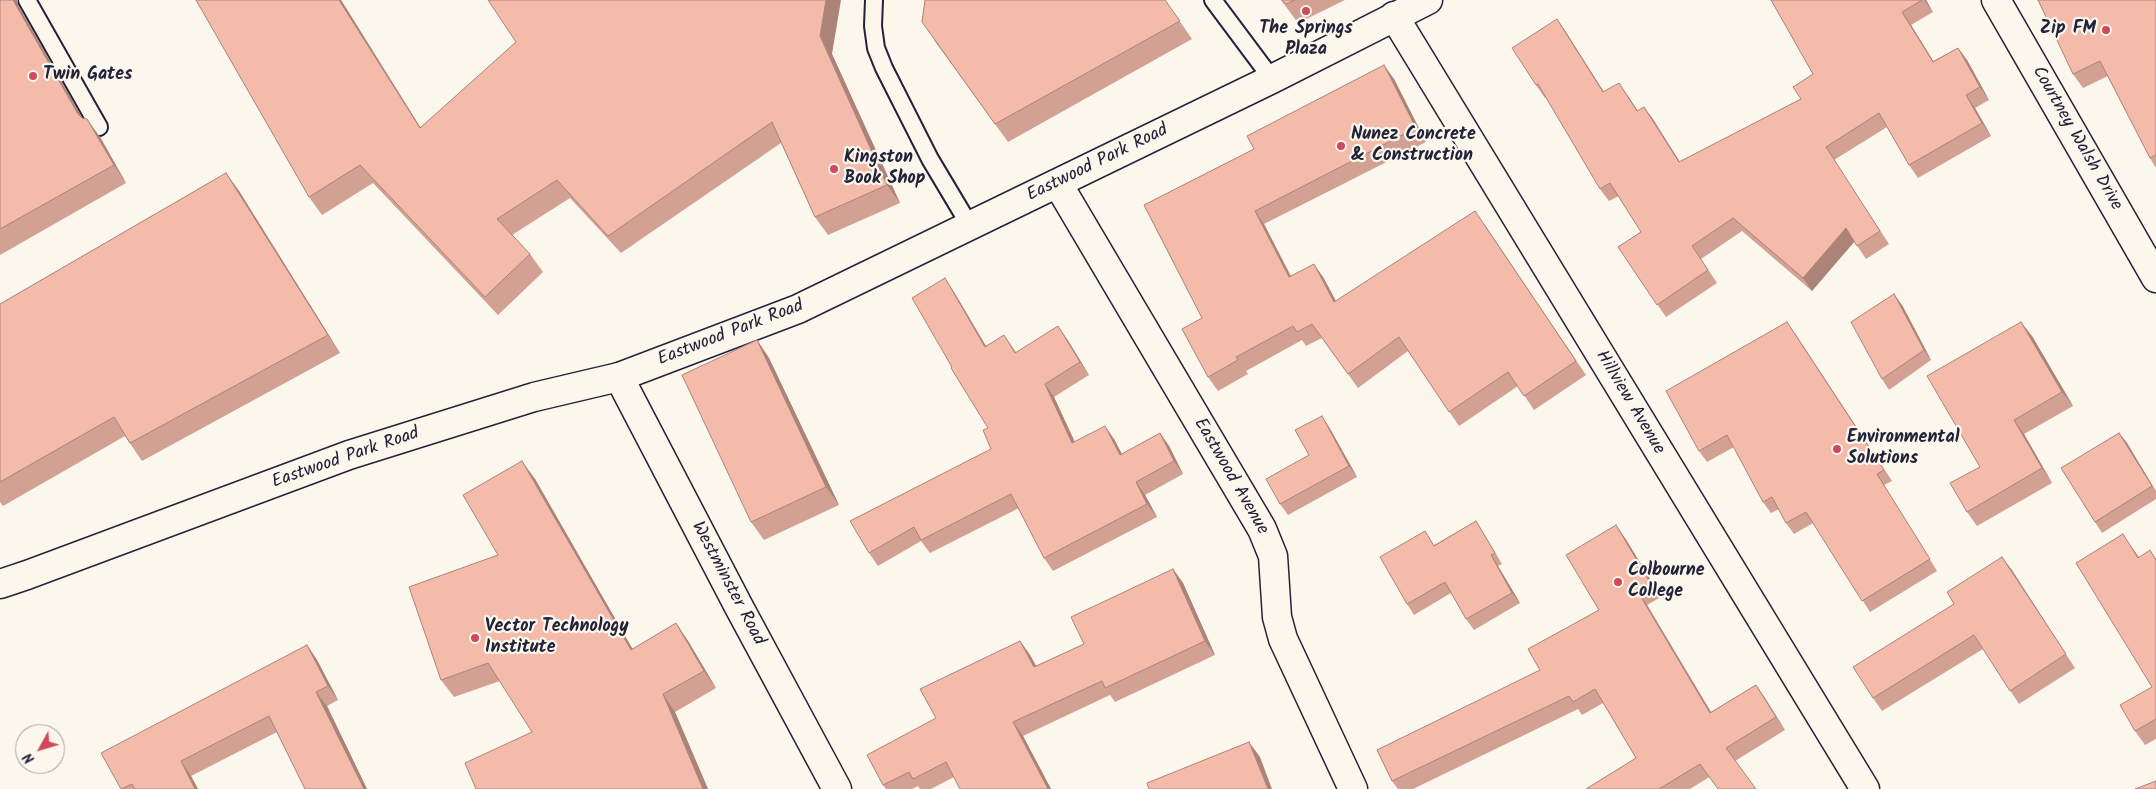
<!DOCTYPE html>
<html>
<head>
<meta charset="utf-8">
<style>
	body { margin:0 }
	#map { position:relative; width:2156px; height:789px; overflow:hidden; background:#fbf7ec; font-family:Kalam,sans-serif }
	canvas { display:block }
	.north { position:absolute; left:15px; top:724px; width:50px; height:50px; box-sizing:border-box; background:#fbf7ec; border:1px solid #a4a2a5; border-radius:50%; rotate:231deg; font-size:14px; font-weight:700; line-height:20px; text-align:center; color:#22223b }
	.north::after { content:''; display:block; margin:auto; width:18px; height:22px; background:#d1495b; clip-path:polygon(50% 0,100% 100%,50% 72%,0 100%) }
</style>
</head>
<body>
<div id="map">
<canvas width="2156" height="789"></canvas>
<div class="north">N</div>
</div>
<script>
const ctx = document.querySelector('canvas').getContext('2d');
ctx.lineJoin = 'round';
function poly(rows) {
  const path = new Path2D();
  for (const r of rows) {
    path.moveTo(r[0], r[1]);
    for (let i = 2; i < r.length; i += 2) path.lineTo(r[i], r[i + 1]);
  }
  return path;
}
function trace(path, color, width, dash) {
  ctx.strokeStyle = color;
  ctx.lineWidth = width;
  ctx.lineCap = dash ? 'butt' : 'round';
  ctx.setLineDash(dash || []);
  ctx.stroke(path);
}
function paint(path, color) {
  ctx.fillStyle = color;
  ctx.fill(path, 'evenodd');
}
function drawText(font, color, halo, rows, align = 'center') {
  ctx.font = font + ' Kalam,sans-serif';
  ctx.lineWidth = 4.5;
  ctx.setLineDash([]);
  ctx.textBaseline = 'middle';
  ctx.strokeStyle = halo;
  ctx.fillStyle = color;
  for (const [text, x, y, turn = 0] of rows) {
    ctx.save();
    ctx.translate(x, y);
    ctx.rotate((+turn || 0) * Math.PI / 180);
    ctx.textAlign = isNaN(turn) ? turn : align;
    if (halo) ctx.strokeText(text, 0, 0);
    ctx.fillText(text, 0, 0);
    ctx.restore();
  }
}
const lane = poly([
	[27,0,99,127],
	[874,0,873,26,876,48,884,68,930,159,970,226],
	[1213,0,1272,79]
]);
const street = poly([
	[1996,0,2156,278],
	[1394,16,1865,789],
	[1058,184,1262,529,1273,556,1277,617,1283,639,1353,789],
	[619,377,739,607,837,789]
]);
const primary = poly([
	[0,584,27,575,349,455,534,397,619,377,798,309,1272,79,1428,0]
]);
trace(lane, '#22223b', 20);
trace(street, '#22223b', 31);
trace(primary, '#22223b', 31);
trace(lane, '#fbf7ec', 16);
trace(street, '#fbf7ec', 28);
trace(primary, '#fbf7ec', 28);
paint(poly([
	[0,0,18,5,82,118,100,137,126,183,0,255],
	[341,0,420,127,832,54,900,203,828,235,815,217,781,143,621,253,570,198,512,235,530,254,543,272,498,315,373,183,322,215,309,197],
	[1165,0,1192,39,1008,142,934,40],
	[1281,0,1345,0,1298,23],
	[1771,0,1926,0,1933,12,1911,25,1933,61,1958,48,1967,60,1989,100,1975,108,1991,136,1918,178,1909,165,1887,127,1834,160,1889,244,1866,259,1854,241,1812,291,1742,231,1701,259,1717,283,1666,317,1618,247,1641,232,1619,196,1609,201,1600,189,1546,97,1545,98,1536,85,1557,19,1604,92,1628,96,1638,111,1644,107,1680,162,1801,99,1813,74],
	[2156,0,2156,168,2150,158,2108,76,2083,88,2073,74],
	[1394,79,1426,142,1264,224,1291,276,1323,277,1336,301,1485,225,1586,375,1534,410,1518,386,1459,426,1408,351,1358,388,1322,338,1306,346,1302,340,1246,371,1248,374,1218,391,1208,377,1202,318,1144,205],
	[226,173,239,191,340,353,142,461,125,436,3,506,0,502,0,304],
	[954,292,986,346,1004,335,1016,352,1067,339,1089,375,1054,397,1075,442,1114,439,1122,454,1160,433,1169,446,1183,474,1145,495,1157,517,1053,571,1044,558,1019,508,930,553,921,541,878,566,869,553,991,449,988,428,952,367],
	[1902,305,1931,360,1889,390,1882,379],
	[1795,333,1892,481,1884,485,1937,571,1870,612,1813,523,1794,534,1786,523,1779,509,1771,513,1763,502,1734,447,1707,462,1699,451],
	[2032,336,2073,406,2024,434,2052,483,1977,526,1967,512,1980,467],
	[757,340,769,358,839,505,764,540,751,522],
	[1329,427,1357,477,1288,515,1280,504,1309,455],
	[2119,433,2127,443,2156,491,2156,499,2102,533,2095,522],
	[535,479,632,649,676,623,688,641,716,688,675,712,708,789,476,789,532,732,500,681,454,697,441,680],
	[1476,521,1483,532,1502,564,1498,566,1520,603,1474,630,1466,619,1451,593,1414,615,1407,604,1434,545],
	[1625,538,1661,597,1647,605,1711,712,1756,685,1785,730,1690,789,1586,789,1636,758,1603,703,1582,715,1578,709,1413,789,1398,789,1392,781,1540,670,1599,610],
	[2133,549,2139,557,2156,558,2156,739,2145,745,2135,731,2152,687],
	[2002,557,2075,668,2019,704,1983,649,1882,711,1873,698,1954,604],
	[1173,569,1183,583,1215,655,1115,702,1110,695,1023,736,1051,789,960,789,954,777,931,789,920,789,918,786,912,789,886,789,883,785,936,718,1020,641,1030,655,1036,666,1084,644],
	[307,645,317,660,338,700,327,706,367,789,305,789,277,732,191,776,198,789,121,789]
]), '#d2a193');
paint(poly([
	[13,0,18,0,18,5,90,132,78,114],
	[339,0,341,0,432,146,420,128],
	[826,0,841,0,832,54,900,203,887,185,820,36],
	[1924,0,1926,0,1933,12],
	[1902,12,1911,25,1942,75,1933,62],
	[1557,19,1566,32,1612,105,1603,92],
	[1958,48,1967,60,1989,100,1980,87],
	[1384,65,1394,79,1426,142,1416,128],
	[1619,83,1628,96,1646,124,1637,111],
	[1966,95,1975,108,1991,136,1982,123],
	[1644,107,1653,119,1688,175,1679,162],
	[87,119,100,137,126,183,114,165],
	[226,173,239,191,340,353,328,335],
	[1255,211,1264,224,1298,291,1289,277],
	[1846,228,1855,241,1812,291,1803,278],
	[1314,264,1323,277,1344,316,1334,302],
	[945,278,954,292,994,360,985,347],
	[1894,294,1902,305,1931,360,1924,350],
	[2021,322,2032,336,2073,406,2062,392],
	[1058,326,1067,339,1089,375,1080,362],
	[757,340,769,358,839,505,826,487],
	[1045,384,1054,397,1081,456,1072,443],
	[1322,416,1329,427,1357,477,1349,466],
	[2014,420,2024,434,2052,483,2042,468],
	[1105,426,1114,439,1129,468,1120,455],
	[1160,433,1169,446,1183,474,1174,461],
	[2119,433,2127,443,2156,492,2152,486],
	[522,461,535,479,643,667,631,650],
	[1136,482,1145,495,1157,517,1147,504],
	[1616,525,1625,538,1661,597,1651,584],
	[2123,534,2133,549,2148,572,2138,558],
	[1491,555,1498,566,1520,603,1512,593],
	[2002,557,2012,570,2075,668,2066,654],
	[1173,569,1183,583,1215,655,1205,641],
	[1638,592,1647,605,1719,726,1710,713],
	[676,623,688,641,716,688,704,671],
	[1020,641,1030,655,1044,680,1034,667],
	[307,645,317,660,338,700,328,686],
	[1756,685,1765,698,1785,730,1776,717],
	[316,692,327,706,367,789,364,789],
	[663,694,675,712,708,789,703,789],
	[1013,722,1023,736,1051,789,1048,789],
	[1249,742,1260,757,1272,789,1268,789],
	[181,761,191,776,198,789,195,789]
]), '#ab8378');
const building = poly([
	[0,0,13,0,78,114,82,118,87,119,114,165,0,229,0,0],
	[196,0,339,0,420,128,516,42,488,0,826,0,820,36,887,185,815,217,772,122,608,236,557,180,497,219,530,254,485,297,360,165,309,197,196,0],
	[925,0,1165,0,1180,21,995,124,922,22,925,0],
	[1282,0,1295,0,1286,4,1282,0],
	[1771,0,1922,0,1902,12,1933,62,1958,48,1980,87,1966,95,1982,123,1909,165,1879,113,1826,147,1880,231,1857,246,1846,228,1803,278,1733,218,1692,246,1708,270,1657,305,1618,247,1641,232,1610,183,1600,189,1538,84,1536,85,1512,48,1557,19,1603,92,1619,83,1637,111,1644,107,1679,162,1801,99,1793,87,1813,74,1771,0],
	[2038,0,2156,0,2156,155,2150,158,2100,61,2073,74,2038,0],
	[1384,65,1416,128,1255,211,1289,277,1314,264,1334,302,1475,211,1576,361,1524,396,1508,372,1449,412,1399,337,1348,374,1312,324,1297,332,1293,326,1236,357,1238,360,1208,377,1182,329,1202,318,1144,205,1254,149,1247,136,1384,65],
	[226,173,328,335,130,443,114,417,0,482,0,304,226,173],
	[945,278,985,347,1004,335,1015,353,1058,326,1080,362,1045,384,1072,443,1105,426,1120,455,1160,433,1174,461,1136,482,1147,504,1044,558,1011,494,921,540,914,527,869,553,850,521,991,449,983,430,988,428,951,368,952,367,912,298,945,278],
	[1894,294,1924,350,1882,379,1851,322,1894,294],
	[1787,322,1884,470,1877,474,1930,559,1862,601,1806,512,1786,523,1772,497,1763,502,1727,435,1699,451,1666,391,1787,322],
	[2021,322,2062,392,2014,420,2042,468,1967,512,1950,483,1980,467,1927,376,2021,322],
	[757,340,826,487,751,522,682,375,757,340],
	[1322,416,1349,466,1280,504,1266,479,1309,455,1295,430,1322,416],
	[2119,433,2152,486,2095,522,2061,468,2119,433],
	[522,461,631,650,676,623,704,671,663,694,703,789,476,789,465,763,532,732,488,663,441,680,409,587,498,555,463,495,522,461],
	[1476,521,1495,553,1491,555,1512,593,1466,619,1445,582,1407,604,1380,557,1425,531,1434,546,1476,521],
	[1616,525,1651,584,1638,592,1710,713,1756,685,1776,717,1726,748,1756,789,1718,789,1700,764,1659,789,1586,789,1636,758,1595,689,1573,702,1569,696,1392,781,1377,750,1540,670,1528,649,1599,610,1566,555,1616,525],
	[2123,534,2138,558,2150,550,2156,560,2156,719,2135,731,2120,705,2152,687,2076,563,2123,534],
	[2002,557,2066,654,2010,691,1974,635,1873,698,1853,667,1954,604,1947,592,2002,557],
	[1173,569,1205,641,1105,688,1102,681,1013,722,1048,789,960,789,946,762,913,779,909,772,883,785,867,755,936,718,920,689,1020,641,1034,667,1084,644,1071,617,1173,569],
	[307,645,328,686,316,692,364,789,305,789,269,716,181,761,195,789,135,789,132,784,121,789,101,753,307,645],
	[1249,742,1268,789,1149,789,1147,783,1249,742],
	[2156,781,2156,789,2135,789,2156,781]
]);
paint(building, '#f4bbab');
trace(building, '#ab8378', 1);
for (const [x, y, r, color] of [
	[1306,11,5,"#d1495b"],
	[2106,30,5,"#d1495b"],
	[33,76,5,"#d1495b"],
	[1341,146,5,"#d1495b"],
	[834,169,5,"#d1495b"],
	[1837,449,5,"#d1495b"],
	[1618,582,5,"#d1495b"],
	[475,638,5,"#d1495b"]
]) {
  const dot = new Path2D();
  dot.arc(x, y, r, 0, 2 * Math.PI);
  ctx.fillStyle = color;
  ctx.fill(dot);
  trace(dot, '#fbf7ec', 2);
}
drawText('bold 18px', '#22223b', '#fbf7ec', [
	["The Springs",1306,30,"center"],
	["Plaza",1306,51,"center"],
	["Zip FM",2096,30,"right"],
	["Twin Gates",43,76],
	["Nunez Concrete",1351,136],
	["& Construction",1351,157],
	["Kingston",844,159],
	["Book Shop",844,180],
	["Environmental",1847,439],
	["Solutions",1847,460],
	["Colbourne",1628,572],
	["College",1628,593],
	["Vector Technology",485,628],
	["Institute",485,649]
], 'left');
drawText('18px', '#22223b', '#fbf7ec', [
	["Courtney Walsh Drive",2076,139,60],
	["Eastwood Park Road",1098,164,-26],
	["Eastwood Park Road",731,334,-21],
	["Hillview Avenue",1629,403,59],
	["Eastwood Park Road",346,459,-19],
	["Eastwood Avenue",1230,477,60],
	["Westminster Road",727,584,62]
]);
</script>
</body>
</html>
